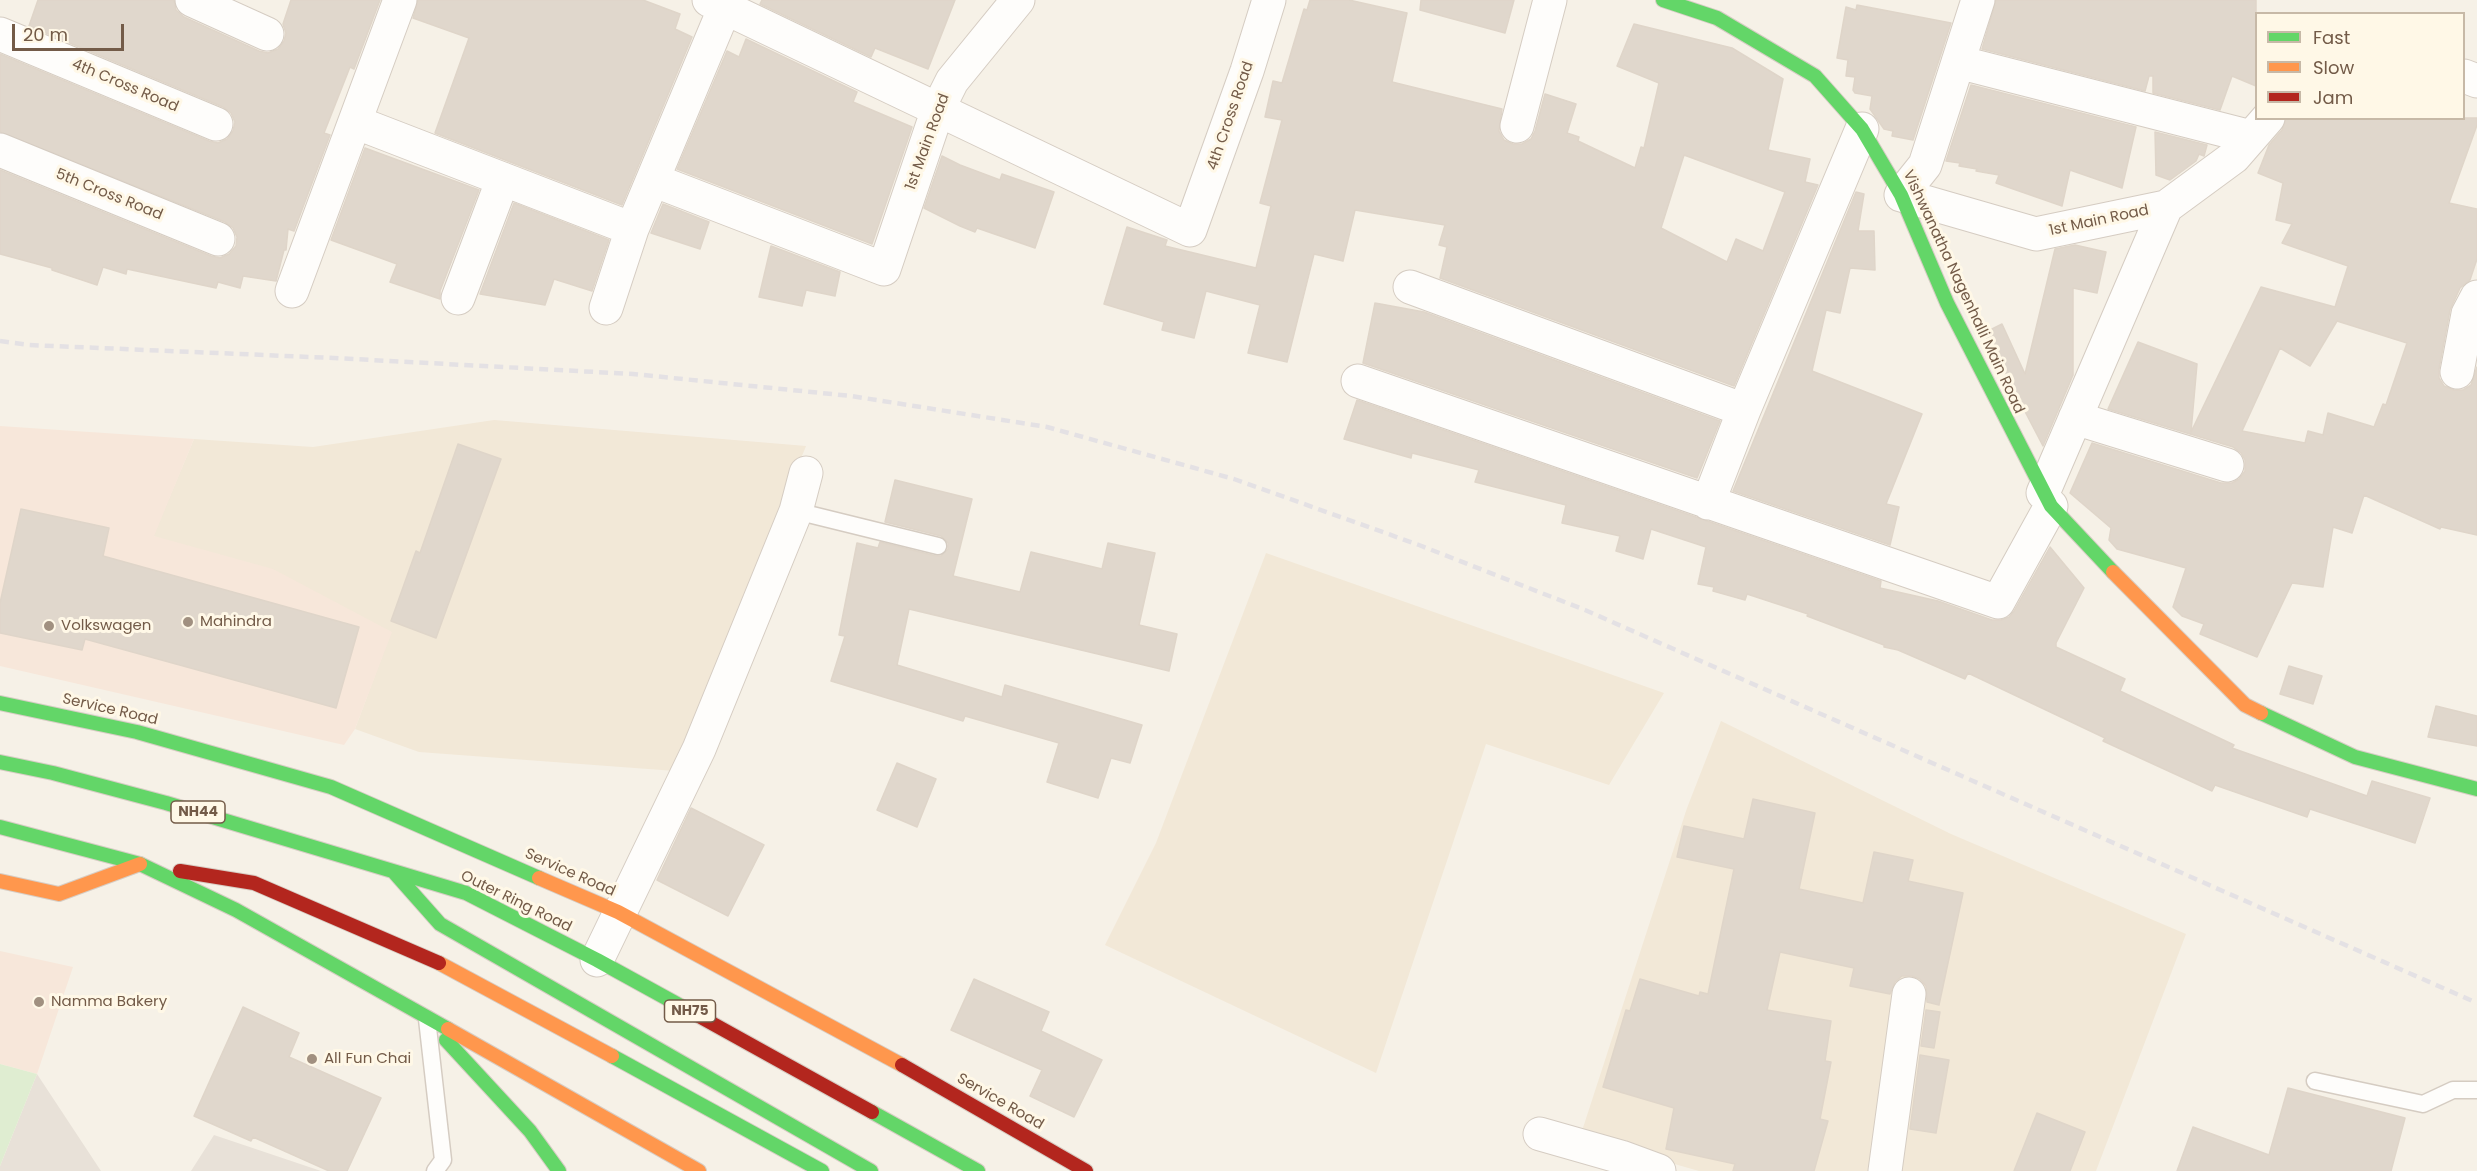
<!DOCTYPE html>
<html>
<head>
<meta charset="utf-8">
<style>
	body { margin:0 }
	#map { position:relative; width:2477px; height:1171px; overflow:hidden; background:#f6f1e7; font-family:Poppins,sans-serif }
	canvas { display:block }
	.legend { position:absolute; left:2255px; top:12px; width:210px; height:108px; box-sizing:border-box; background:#fff8e7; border:2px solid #c7b9a7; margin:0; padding:8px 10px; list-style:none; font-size:18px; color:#735b48 }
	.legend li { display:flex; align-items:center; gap:12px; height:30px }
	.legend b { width:30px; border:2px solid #c7b9a7 }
	.scale { position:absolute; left:12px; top:24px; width:112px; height:27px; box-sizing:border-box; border:3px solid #735b48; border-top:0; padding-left:8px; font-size:18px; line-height:21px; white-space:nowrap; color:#735b48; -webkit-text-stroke:4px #fff8e7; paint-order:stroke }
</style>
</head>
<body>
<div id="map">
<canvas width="2477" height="1171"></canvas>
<ul class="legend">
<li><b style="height:8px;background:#63d668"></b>Fast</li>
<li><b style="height:8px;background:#ff974d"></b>Slow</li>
<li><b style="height:8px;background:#b3261e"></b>Jam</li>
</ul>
<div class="scale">20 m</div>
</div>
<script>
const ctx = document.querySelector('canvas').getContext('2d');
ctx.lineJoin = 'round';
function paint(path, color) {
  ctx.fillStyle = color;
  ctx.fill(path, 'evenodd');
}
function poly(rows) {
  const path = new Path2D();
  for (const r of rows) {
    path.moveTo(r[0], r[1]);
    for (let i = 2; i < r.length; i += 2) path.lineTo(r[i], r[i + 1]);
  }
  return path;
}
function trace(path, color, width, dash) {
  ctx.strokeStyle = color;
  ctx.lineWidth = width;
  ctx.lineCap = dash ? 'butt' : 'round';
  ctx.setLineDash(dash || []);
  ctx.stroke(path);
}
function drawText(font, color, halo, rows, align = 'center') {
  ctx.font = font + ' Poppins,sans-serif';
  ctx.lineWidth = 6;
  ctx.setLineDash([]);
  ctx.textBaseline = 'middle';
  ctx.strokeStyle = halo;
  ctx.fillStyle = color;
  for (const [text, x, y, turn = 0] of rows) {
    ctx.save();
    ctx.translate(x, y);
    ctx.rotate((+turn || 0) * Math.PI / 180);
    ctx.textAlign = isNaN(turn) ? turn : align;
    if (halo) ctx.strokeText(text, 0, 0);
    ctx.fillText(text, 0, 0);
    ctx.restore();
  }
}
paint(poly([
	[494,420,806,446,675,771,419,752,355,729,391,632,153,536,194,439,313,447],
	[1266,553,1664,693,1609,785,1486,744,1376,1073,1105,945,1156,843],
	[1721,721,1951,834,2186,934,2096,1171,1699,1171,1580,1137,1687,808]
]), '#f2e8d7');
paint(poly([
	[0,426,194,439,154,536,273,569,392,632,355,729,344,745,0,666],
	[0,951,73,967,37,1074,0,1064]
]), '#f7e7da');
paint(poly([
	[37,1074,101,1171,0,1171,0,1166],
	[214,1135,321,1171,191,1171]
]), '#e8e1d8');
paint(poly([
	[0,1064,37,1074,0,1166]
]), '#dfedd1');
const building = poly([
	[38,0,174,0,176,10,184,17,259,51,268,53,278,49,284,41,286,33,283,24,291,0,380,0,354,69,350,67,324,133,330,135,294,231,288,229,286,250,284,250,276,281,243,276,240,288,218,282,216,288,127,269,126,274,103,267,97,285,52,270,52,268,0,254,0,170,211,256,220,258,229,254,236,246,237,237,233,228,225,222,0,132,0,54,209,141,218,143,227,139,233,131,235,122,231,113,223,107,29,26,38,0],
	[418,0,643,0,680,14,675,29,692,37,622,205,435,133,469,38,413,18,418,0],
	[762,0,955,0,928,69,875,48,871,57,760,4,762,0],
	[1310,0,1349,0,1407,13,1392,82,1502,109,1499,131,1504,140,1513,144,1522,144,1531,139,1535,131,1545,94,1576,104,1567,133,1579,137,1578,141,1635,168,1641,147,1644,148,1659,83,1617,66,1634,24,1732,48,1783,79,1768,150,1810,159,1805,182,1818,185,1734,386,1440,278,1447,247,1439,245,1445,225,1355,210,1343,261,1314,254,1287,362,1248,353,1260,305,1206,291,1194,338,1162,330,1164,322,1104,304,1127,227,1167,240,1165,246,1256,268,1271,206,1260,203,1282,120,1265,117,1273,81,1282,83,1304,9,1307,10,1310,0],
	[1684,155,1785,192,1763,251,1736,239,1727,262,1661,228,1684,155],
	[1421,0,1514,0,1505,33,1420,10,1421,0],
	[1996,0,2256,0,2256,86,2232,76,2220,110,2153,93,2153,76,2149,76,2145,91,1982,49,1996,0],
	[1857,5,1951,23,1913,140,1892,136,1893,131,1884,129,1870,109,1872,96,1855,93,1853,90,1855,77,1846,76,1848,60,1837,58,1846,7,1856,10,1857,5],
	[746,39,857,92,853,102,912,127,872,244,677,169,727,51,739,57,746,39],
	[1971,85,2136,127,2122,188,2070,170,2062,206,1996,183,1999,175,1976,171,1977,169,1959,166,1960,163,1946,161,1971,85],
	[2286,118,2477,118,2477,125,2449,203,2477,209,2477,259,2470,280,2460,288,2450,310,2439,369,2439,378,2444,386,2454,390,2463,390,2471,385,2477,367,2477,535,2441,527,2440,529,2364,495,2352,533,2333,527,2323,587,2292,583,2257,657,2200,634,2204,624,2182,616,2173,607,2186,568,2117,549,2109,540,2111,528,2070,493,2092,443,2221,483,2232,483,2239,479,2245,471,2245,460,2241,453,2233,447,2108,409,2138,342,2197,364,2191,432,2261,287,2335,307,2348,266,2282,243,2292,224,2276,220,2283,183,2258,173,2269,145,2282,130,2286,118],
	[2337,321,2407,343,2386,405,2383,404,2374,427,2328,413,2323,435,2308,431,2305,443,2242,431,2280,348,2310,366,2337,321],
	[2155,132,2207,145,2204,156,2199,154,2196,161,2170,180,2156,175,2155,132],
	[365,148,479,190,440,291,440,299,390,282,397,264,331,240,365,148],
	[942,156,960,165,1000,180,1002,174,1054,192,1035,248,977,228,975,232,960,226,924,208,942,156],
	[1856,192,1864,194,1858,231,1874,231,1875,270,1850,268,1840,313,1826,310,1812,371,1922,414,1886,504,1899,507,1890,545,1733,491,1856,192],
	[514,203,609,240,592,291,554,279,545,305,480,294,514,203],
	[663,204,709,222,700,249,651,233,663,204],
	[2075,245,2106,252,2097,293,2073,288,2073,375,2043,446,1984,333,2002,324,2025,374,2055,249,2075,245],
	[771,246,840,272,835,296,806,290,802,306,759,297,771,246],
	[1375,303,1424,312,1720,421,1697,478,1363,363,1375,303],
	[1357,400,1881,581,1880,588,1938,601,1992,620,2001,620,2009,617,2014,611,2050,547,2084,588,2056,643,2056,647,2125,679,2120,691,2234,745,2232,748,2367,796,2372,781,2430,798,2415,843,2310,809,2307,817,2215,785,2212,791,2103,741,2105,738,1968,673,1965,679,1898,650,1884,647,1884,645,1807,616,1808,614,1747,594,1745,600,1713,591,1714,587,1698,584,1706,547,1651,529,1643,559,1616,551,1620,536,1562,523,1566,505,1475,482,1479,470,1412,453,1411,458,1344,439,1357,400],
	[458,444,501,459,436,638,391,621,416,551,420,553,458,444],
	[895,480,972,499,953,576,1020,592,1031,552,1102,569,1108,543,1155,553,1139,625,1177,634,1169,671,909,609,897,665,1002,697,1005,685,1142,725,1130,763,1111,758,1098,798,1047,782,1059,743,965,716,963,721,831,681,845,636,839,635,857,543,878,548,880,542,936,556,941,556,948,549,948,543,941,536,885,522,895,480],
	[21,509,109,528,103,556,359,627,336,708,85,639,82,650,0,633,0,603,21,509],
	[2289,666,2322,676,2313,704,2280,694,2289,666],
	[2436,706,2477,716,2477,746,2428,737,2436,706],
	[897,763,936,779,917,827,877,810,897,763],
	[1753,799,1815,813,1799,889,1863,903,1874,852,1913,860,1908,881,1963,893,1939,1005,1927,1002,1926,986,1920,979,1912,976,1902,976,1895,982,1890,994,1850,986,1854,968,1780,952,1767,1010,1831,1021,1825,1061,1831,1062,1820,1119,1828,1121,1814,1171,1733,1171,1735,1164,1666,1149,1674,1108,1603,1087,1626,1010,1630,1011,1640,979,1699,996,1700,992,1708,994,1734,869,1677,857,1684,826,1744,839,1753,799],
	[691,808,764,845,728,916,657,880,691,808],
	[974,979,1049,1012,1041,1031,1102,1060,1074,1117,1030,1096,1042,1070,951,1030,974,979],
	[243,1007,299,1033,289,1057,381,1098,347,1171,329,1171,253,1137,251,1141,194,1116,243,1007],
	[1926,1010,1940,1012,1934,1048,1921,1046,1926,1010],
	[1920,1055,1949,1060,1936,1133,1910,1129,1920,1055],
	[2288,1088,2405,1118,2391,1171,2177,1171,2193,1127,2269,1155,2288,1088],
	[2037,1113,2085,1132,2070,1171,2014,1171,2037,1113]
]);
paint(building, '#e0d7cc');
trace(building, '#dfd5c9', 1.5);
const lane = poly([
	[796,511,938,546],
	[427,1019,443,1160,435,1171],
	[2315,1081,2423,1104,2453,1090,2477,1090]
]);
const street = poly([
	[192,0,267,34],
	[709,0,1190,230,1247,71,1269,0],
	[1978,0,1925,165,1901,195,2036,234,2166,207,2234,157,2268,118],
	[0,34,216,124],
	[1958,62,2251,137],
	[2464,76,2477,81],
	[355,122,632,229],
	[1517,126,1550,0],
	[0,150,218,239],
	[653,180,884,269,938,109,952,81,1018,0],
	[1410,287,1744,410],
	[292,291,400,0],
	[458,298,503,179],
	[606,308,632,229,728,0],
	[2457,372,2468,314,2477,297],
	[1358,381,1998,602,2051,506],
	[2075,418,2227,465],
	[2043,493,2166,207],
	[1708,503,1744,410,1862,129],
	[597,960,699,749,796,511,806,473],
	[1540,1134,1621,1157,1659,1171],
	[1885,1171,1909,994]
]);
const fast = poly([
	[1663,0,1717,18,1815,76,1862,129,1901,195,1947,303,2051,506,2113,572],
	[0,703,137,732,331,787,539,878],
	[2261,713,2355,757,2477,789],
	[0,762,53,773,166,803,466,893,597,960,697,1015],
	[0,827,140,864,236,910,448,1029],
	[393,871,440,924,871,1171],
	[446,1040,530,1131,559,1171],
	[612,1056,822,1171],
	[872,1112,978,1171]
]);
const slow = poly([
	[2113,572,2245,705,2261,713],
	[539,878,618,912,902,1065],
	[0,881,59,894,140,864],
	[439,963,612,1056],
	[448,1029,699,1171]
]);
const jam = poly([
	[180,871,254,883,439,963],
	[697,1015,872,1112],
	[902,1065,1086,1171]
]);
trace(lane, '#d5ccc2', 19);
trace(street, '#d5ccc2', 35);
trace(fast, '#d7cdc4', 16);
trace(slow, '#d7cdc4', 16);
trace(jam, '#d7cdc4', 16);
trace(lane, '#fefdfb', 16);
trace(street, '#fefdfb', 33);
trace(fast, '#63d668', 14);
trace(slow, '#ff974d', 14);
trace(jam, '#b3261e', 14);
trace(poly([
	[0,341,29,345,334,358,633,374,851,396,1047,427,1234,479,1419,545,1585,610,2477,1003]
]), '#e4e1e4', 4.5, [9, 6]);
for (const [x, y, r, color] of [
	[188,622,6,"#a19080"],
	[49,626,6,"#a19080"],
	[39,1002,6,"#a19080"],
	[312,1059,6,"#a19080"]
]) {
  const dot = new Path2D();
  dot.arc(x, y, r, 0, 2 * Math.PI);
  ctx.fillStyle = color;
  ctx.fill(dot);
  trace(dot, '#fff8e7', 2);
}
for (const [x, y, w] of [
	[198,812,54],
	[690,1011,51]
]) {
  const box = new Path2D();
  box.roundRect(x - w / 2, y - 11, w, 22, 4.5);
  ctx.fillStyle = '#fff8e7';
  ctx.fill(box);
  trace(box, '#735b48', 1.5);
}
drawText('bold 14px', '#735b48', null, [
	["NH44",198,812],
	["NH75",690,1011]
]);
drawText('15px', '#735b48', '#fff8e7', [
	["4th Cross Road",125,86,23],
	["4th Cross Road",1231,116,-71],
	["1st Main Road",928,142,-70],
	["5th Cross Road",109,195,22],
	["1st Main Road",2099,221,-12],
	["Vishwanatha Nagenhalli Main Road",1963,292,65],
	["Service Road",110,710,13],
	["Service Road",570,873,24],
	["Outer Ring Road",516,902,26],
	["Service Road",1000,1102,30]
]);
drawText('15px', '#735b48', '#fff8e7', [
	["Mahindra",200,622],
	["Volkswagen",61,626],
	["Namma Bakery",51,1002],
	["All Fun Chai",324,1059]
], 'left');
</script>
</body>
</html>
